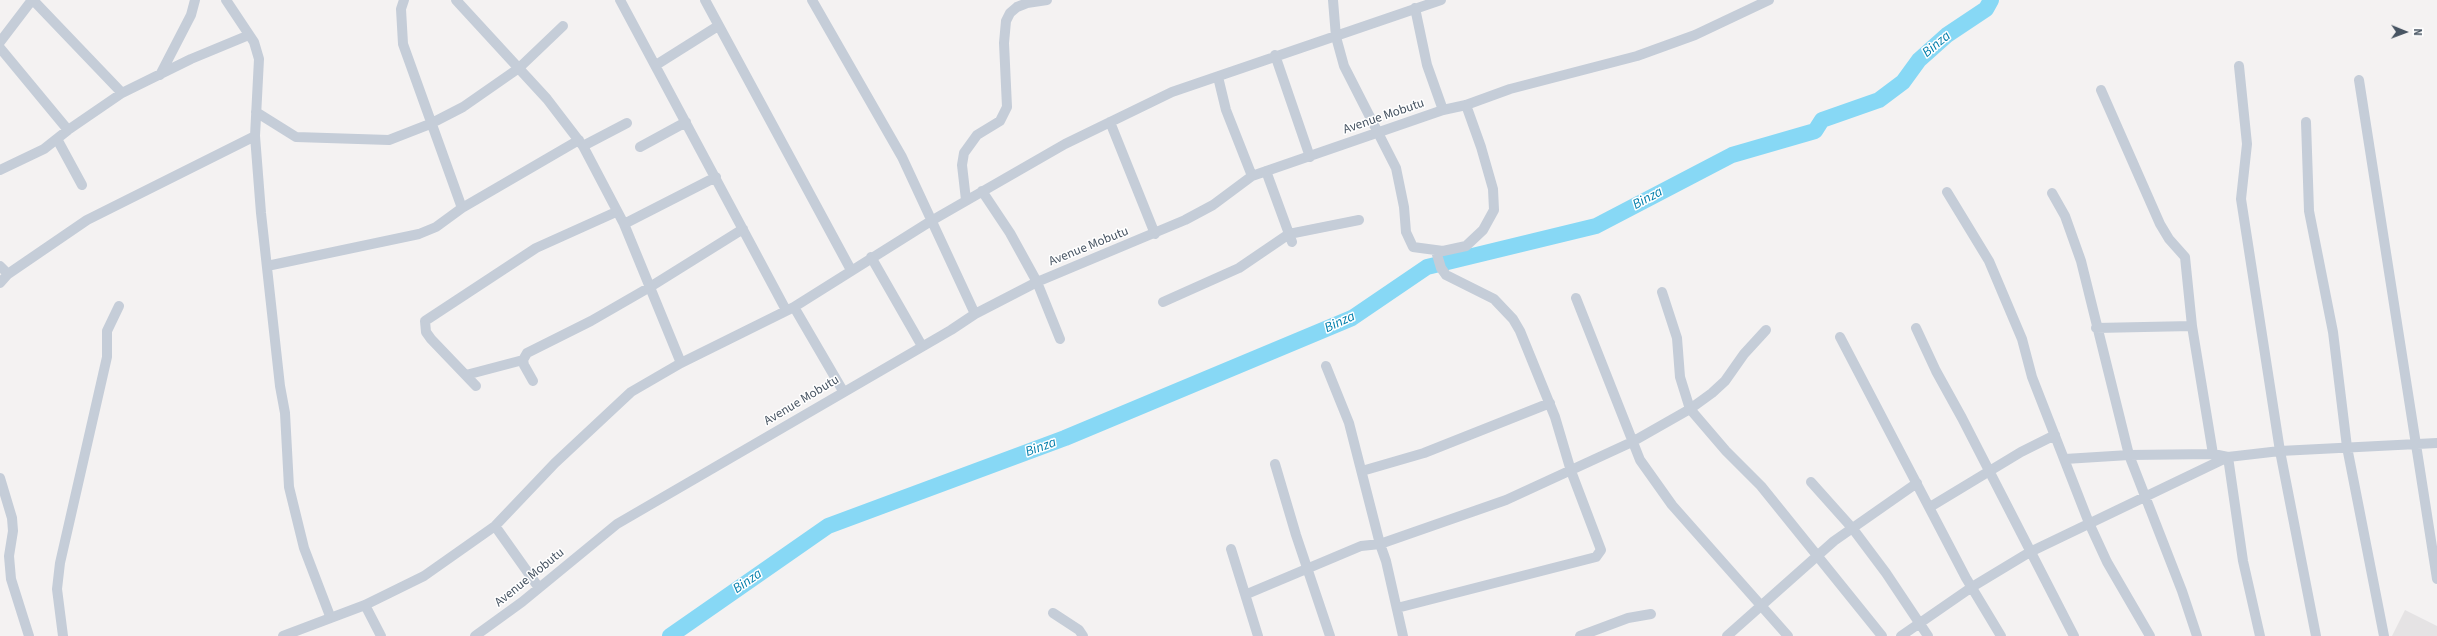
<!DOCTYPE html>
<html>
<head>
<meta charset="utf-8">
<style>
	body { margin:0 }
	#map { position:relative; width:2437px; height:636px; overflow:hidden; background:#f4f2f2; font-family:"Source Sans 3",sans-serif }
	canvas { display:block }
	.north { position:absolute; left:2385px; top:12px; width:40px; height:40px; -webkit-text-stroke:3px #fff; paint-order:stroke; rotate:91deg; font-size:11px; font-weight:700; line-height:16px; text-align:center; color:#475462 }
	.north::after { content:''; display:block; margin:auto; width:14px; height:18px; background:#475462; clip-path:polygon(50% 0,100% 100%,50% 72%,0 100%) }
</style>
</head>
<body>
<div id="map">
<canvas width="2437" height="636"></canvas>
<div class="north">N</div>
</div>
<script>
const ctx = document.querySelector('canvas').getContext('2d');
ctx.lineJoin = 'round';
function paint(path, color) {
  ctx.fillStyle = color;
  ctx.fill(path, 'evenodd');
}
function poly(rows) {
  const path = new Path2D();
  for (const r of rows) {
    path.moveTo(r[0], r[1]);
    for (let i = 2; i < r.length; i += 2) path.lineTo(r[i], r[i + 1]);
  }
  return path;
}
function trace(path, color, width, dash) {
  ctx.strokeStyle = color;
  ctx.lineWidth = width;
  ctx.lineCap = dash ? 'butt' : 'round';
  ctx.setLineDash(dash || []);
  ctx.stroke(path);
}
function drawText(font, color, halo, rows, align = 'center') {
  ctx.font = font + ' "Source Sans 3",sans-serif';
  ctx.lineWidth = 3;
  ctx.setLineDash([]);
  ctx.textBaseline = 'middle';
  ctx.strokeStyle = halo;
  ctx.fillStyle = color;
  for (const [text, x, y, turn = 0] of rows) {
    ctx.save();
    ctx.translate(x, y);
    ctx.rotate((+turn || 0) * Math.PI / 180);
    ctx.textAlign = isNaN(turn) ? turn : align;
    if (halo) ctx.strokeText(text, 0, 0);
    ctx.fillText(text, 0, 0);
    ctx.restore();
  }
}
paint(poly([
	[2405,610,2437,626,2437,636,2392,636]
]), '#e5e3e4');
trace(poly([
	[670,636,828,526,1065,438,1352,318,1427,267,1596,226,1732,155,1815,131,1822,120,1879,100,1903,82,1919,60,1947,35,1986,9,1991,0]
]), '#87d8f5', 16);
trace(poly([
	[33,0,122,93],
	[226,0,254,42,259,59,255,136,261,213,280,386,285,413,289,487,304,548,330,616],
	[404,0,401,9,403,44,462,208],
	[456,0,547,99,583,146,624,224,681,363],
	[620,0,786,310],
	[705,0,851,270],
	[812,0,902,157,975,314],
	[1333,0,1336,37,1344,66,1396,168,1404,207,1406,232,1413,247,1443,251,1466,246,1483,230,1494,210,1493,189,1481,147,1466,105],
	[1415,8,1427,65,1443,110],
	[0,42,32,0],
	[0,48,68,130],
	[1275,55,1310,157],
	[656,65,718,26],
	[2239,66,2247,144,2241,199,2280,451,2316,636],
	[160,75,191,15,195,0],
	[1218,77,1226,110,1252,176],
	[2359,80,2437,579],
	[2101,90,2160,224,2169,239,2185,257,2192,326,2213,454],
	[256,112,296,137,389,140,430,124,463,107,519,68,563,26],
	[1110,122,1155,234],
	[2306,122,2309,211,2333,332,2347,447,2384,636],
	[57,139,82,185],
	[583,146,627,123],
	[640,147,686,122],
	[0,170,44,149,68,130,122,93,191,59,249,35],
	[1266,171,1292,242],
	[982,191,1010,233,1037,282,1060,339],
	[1947,192,1989,261,2022,339,2032,377,2089,523,2107,562,2150,636],
	[2052,193,2065,216,2081,261,2129,455,2182,591,2197,636],
	[966,200,962,165,964,153,977,135,1000,121,1007,107,1004,43,1006,21,1010,13,1017,7,1027,3,1047,0],
	[624,224,716,177],
	[871,257,922,346],
	[0,266,8,274],
	[267,266,419,234,436,227,462,208,579,140],
	[0,283,8,274,87,220,255,136],
	[1662,292,1677,338,1680,377,1690,409,1726,451,1761,486,1882,636],
	[1576,298,1640,460,1672,505,1788,636],
	[1163,302,1239,268,1289,234,1359,220],
	[794,307,843,391],
	[1916,328,1936,371,1962,418,2074,636],
	[2096,328,2192,326],
	[1840,337,1966,578,2001,636],
	[1326,366,1349,423,1380,544,1386,561,1403,636],
	[466,375,523,360],
	[533,381,524,365,523,360,527,353,591,321,650,287,743,229],
	[476,386,431,339,426,332,425,321,536,248,616,212],
	[2065,459,2129,455,2213,454,2228,457,2243,561,2260,636],
	[1275,464,1296,535,1330,636],
	[1362,471,1424,453,1550,403],
	[0,478,12,518,13,531,9,556,11,579,29,636],
	[1811,482,1853,529,1886,573,1928,636],
	[1930,507,2021,452,2055,435],
	[495,526,539,588],
	[1231,549,1258,636],
	[1247,594,1361,546,1380,544,1506,500,1632,442,1690,409,1712,393,1725,381,1744,354,1766,330],
	[365,605,381,636],
	[1397,608,1596,557,1601,550,1571,471,1555,417,1520,331,1513,319,1494,299,1446,275,1441,268,1436,251],
	[1053,613,1079,630,1083,636],
	[63,636,57,589,60,563,107,357,107,331,119,306],
	[283,636,365,605,424,576,495,526,555,463,631,392,681,363,794,307,931,221,1065,144,1172,92,1441,0],
	[475,636,522,602,617,524,951,330,975,314,1037,282,1185,220,1213,205,1252,176,1443,110,1466,105,1510,89,1637,56,1695,35,1769,0],
	[1580,636,1628,618,1651,614],
	[1727,636,1834,541,1917,483],
	[1901,636,1972,587,2030,552,2228,457,2280,451,2437,443]
]), '#c5cdd8', 10);
drawText('13px', '#475462', '#fff', [
	["Avenue Mobutu",1384,117,-19],
	["Avenue Mobutu",1089,247,-22],
	["Avenue Mobutu",802,401,-31],
	["Avenue Mobutu",530,578,-39]
]);
drawText('italic 14px', '#027eab', '#fff', [
	["Binza",1937,45,-40],
	["Binza",1648,199,-28],
	["Binza",1340,323,-25],
	["Binza",1041,448,-20],
	["Binza",748,582,-35]
]);
</script>
</body>
</html>
